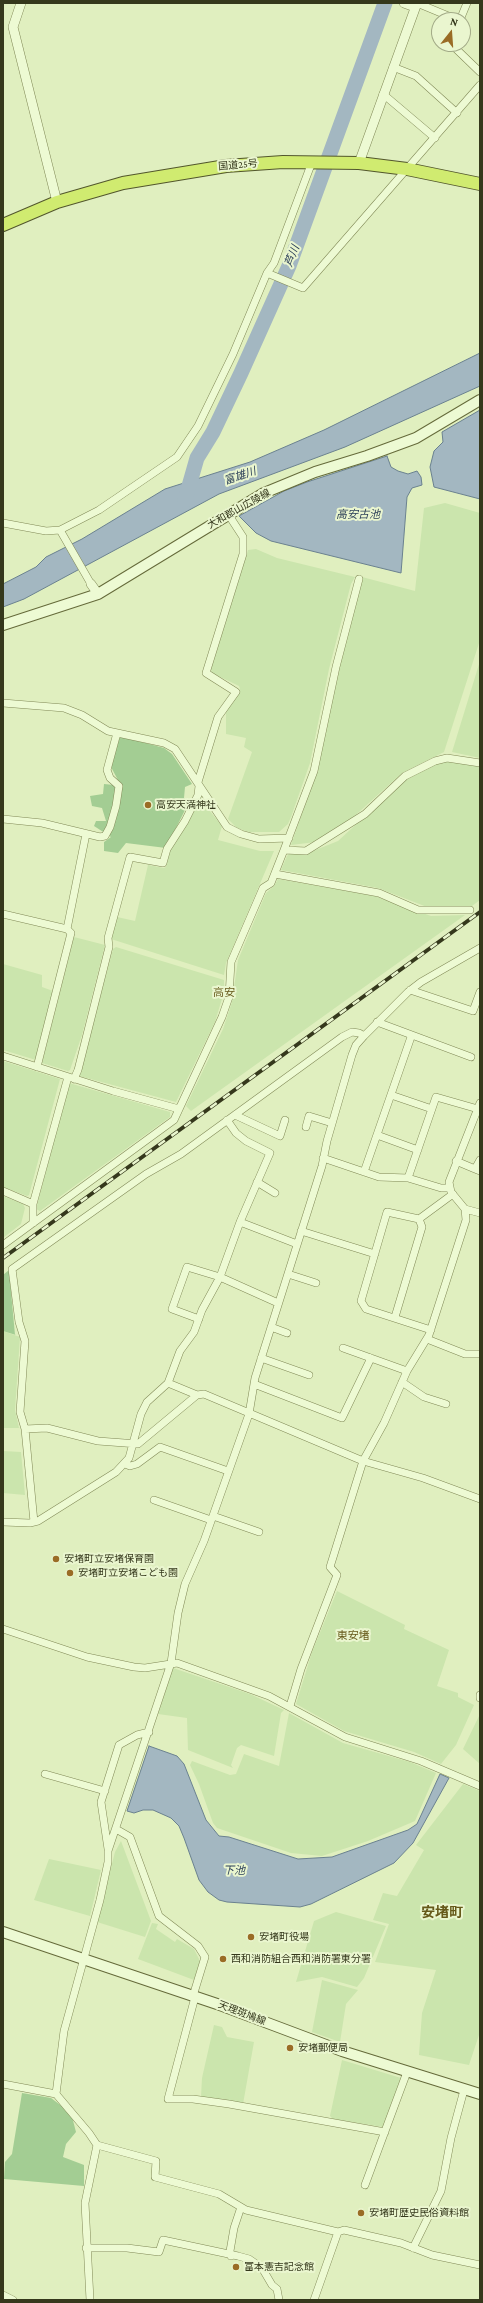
<!DOCTYPE html>
<html>
<head>
<meta charset="utf-8">
<style>
	body { margin:0 }
	#map { position:relative; width:483px; height:2303px; overflow:hidden; background:#e0efbf; font-family:"Crimson Pro",serif }
	canvas { display:block }
	.frame { position:absolute; inset:0; border:4px solid #35381c; pointer-events:none }
	.north { position:absolute; left:431px; top:12px; width:40px; height:40px; box-sizing:border-box; background:#eaf6cf; border:1px solid #a2aa87; border-radius:50%; rotate:17deg; font-size:11px; font-weight:700; line-height:16px; text-align:center; color:#35381c }
	.north::after { content:''; display:block; margin:auto; width:14px; height:18px; background:#9a6c25; clip-path:polygon(50% 0,100% 100%,50% 72%,0 100%) }
</style>
</head>
<body>
<div id="map">
<canvas width="483" height="2303"></canvas>
<div class="frame"></div>
<div class="north">N</div>
</div>
<script>
const ctx = document.querySelector('canvas').getContext('2d');
ctx.lineJoin = 'round';
function paint(path, color) {
  ctx.fillStyle = color;
  ctx.fill(path, 'evenodd');
}
function poly(rows) {
  const path = new Path2D();
  for (const r of rows) {
    path.moveTo(r[0], r[1]);
    for (let i = 2; i < r.length; i += 2) path.lineTo(r[i], r[i + 1]);
  }
  return path;
}
function trace(path, color, width, dash) {
  ctx.strokeStyle = color;
  ctx.lineWidth = width;
  ctx.lineCap = dash ? 'butt' : 'round';
  ctx.setLineDash(dash || []);
  ctx.stroke(path);
}
function drawText(font, color, halo, rows, align = 'center') {
  ctx.font = font + ' "Crimson Pro","Noto Sans JP",serif';
  ctx.lineWidth = 4;
  ctx.setLineDash([]);
  ctx.textBaseline = 'middle';
  ctx.strokeStyle = halo;
  ctx.fillStyle = color;
  for (const [text, x, y, turn = 0] of rows) {
    ctx.save();
    ctx.translate(x, y);
    ctx.rotate((+turn || 0) * Math.PI / 180);
    ctx.textAlign = isNaN(turn) ? turn : align;
    if (halo) ctx.strokeText(text, 0, 0);
    ctx.fillText(text, 0, 0);
    ctx.restore();
  }
}
paint(poly([
	[445,503,480,513,480,640,444,752,402,773,337,832,316,842,291,845,317,770,338,671,362,577,415,591,424,508],
	[256,549,277,558,355,577,351,584,329,669,310,763,291,817,288,824,279,832,249,832,237,828,228,819,252,752,244,747,246,738,226,734,226,706,240,689,239,686,212,673,211,669,248,550],
	[480,661,480,758,452,752],
	[458,760,480,764,480,900,472,906,427,907,378,888,281,870,287,856,290,853,313,851,338,841,402,782,439,762],
	[196,808,209,810,222,826,218,840,260,851,274,851,226,963,224,975,111,939,117,917,135,921,148,865,164,868,166,867,169,852],
	[278,879,375,896,431,916,465,915,191,1111,186,1106,223,1029,232,1002,238,960,266,893,274,886],
	[74,937,105,945,82,1035,70,1070,68,1071,42,1063],
	[116,947,224,980,224,992,215,1022,176,1102,79,1076,113,949],
	[3,964,42,975,42,987,53,991,36,1060,3,1050],
	[3,1061,60,1079,29,1195,27,1196,3,1187],
	[69,1083,170,1112,170,1117,40,1211,36,1209],
	[3,1196,23,1204,25,1208,21,1224,3,1238],
	[3,1331,20,1337,15,1410,19,1428,3,1428],
	[3,1451,21,1452,25,1495,3,1493],
	[337,1591,405,1625,404,1629,449,1650,437,1686,458,1693,458,1697,474,1705,456,1745,441,1764,414,1752,344,1731,296,1704,312,1652],
	[173,1668,250,1694,284,1710,281,1713,274,1756,241,1745,237,1748,231,1765,233,1768,188,1750,187,1718,158,1714],
	[289,1713,343,1743,410,1762,436,1773,415,1821,368,1841,322,1856,291,1853,217,1828,213,1823,199,1784,190,1765,192,1761,230,1775,236,1774,244,1754,279,1766],
	[480,1714,480,1764,463,1749],
	[463,1784,480,1791,480,2032,469,2065,419,2055,422,2013,436,1970,375,1962,389,1924,373,1920,383,1893,397,1896,424,1850,416,1845],
	[121,1841,151,1921,145,1937,97,1922,115,1852],
	[49,1859,101,1870,90,1916,34,1900],
	[336,1912,386,1926,364,1978,357,1987,322,1977,296,1982,314,1921],
	[152,1923,158,1924,156,1929,175,1942,177,1939,194,1949,200,1961,194,1980,138,1959],
	[322,1980,358,1990,346,2004,340,2042,312,2032],
	[214,2025,222,2027,227,2037,254,2042,243,2104,201,2097,202,2078],
	[342,2060,401,2078,383,2127,333,2119,330,2116]
]), '#cbe5ad');
paint(poly([
	[120,736,164,748,172,754,192,784,185,787,184,798,189,802,166,848,126,843,118,853,104,851,104,842,111,837,94,826,96,821,106,821,102,808,92,806,90,796,103,794,104,784,114,785,119,782,111,767],
	[9,1270,15,1335,16,1335,3,1331,3,1275],
	[22,2093,51,2098,71,2113,76,2132,66,2144,63,2157,84,2165,84,2186,4,2179,5,2162,12,2154]
]), '#a3cd93');
const water = poly([
	[480,353,480,386,345,447,219,494,24,599,3,607,3,584,36,567,46,557,82,539,165,489,250,462,324,430,480,353],
	[480,410,480,499,434,487,430,467,434,451,443,442,442,432,480,410],
	[387,456,391,467,398,471,408,474,417,471,421,477,422,485,412,488,407,497,401,573,271,541,256,533,239,516,284,491,307,482,387,456],
	[149,1746,177,1756,184,1764,206,1820,219,1836,229,1837,298,1859,332,1857,408,1830,417,1824,440,1774,449,1778,413,1843,394,1863,311,1904,300,1907,227,1902,219,1900,208,1892,199,1880,184,1838,179,1826,171,1818,153,1810,143,1810,134,1813,127,1811,149,1746]
]);
paint(water, '#a3b7c1');
trace(water, '#6a818f', 1);
trace(poly([
	[185,500,197,458,213,432,241,373,289,266,385,3]
]), '#a3b7c1', 15);
const minor = poly([
	[417,3,458,20],
	[460,20,467,3],
	[451,44,480,72],
	[393,67,416,76,457,113],
	[383,94,435,138],
	[267,273,303,288,480,85],
	[3,523,46,531,60,530,99,510,177,457,198,426,233,354,267,273,274,263,312,162],
	[60,530,91,584],
	[359,579,336,667,314,771,284,850,306,851,365,814,405,776,435,761,447,758,480,763],
	[3,703,64,708,82,715,108,731,164,743,175,749,227,827,241,834,259,839,289,838],
	[198,782,218,717,236,692,206,673,243,554,243,537,228,514],
	[3,819,42,823,100,837,105,836,110,827,116,806,119,786,110,778,107,770,117,733],
	[275,874,379,893,418,910,470,910],
	[3,914,67,929,71,933,37,1067],
	[67,929,86,834],
	[410,990,473,1011,480,992],
	[377,1022,471,1057],
	[3,1056,113,1091,179,1109],
	[74,1079,78,1070,109,947,108,938,130,857,163,863,167,849,185,821,198,795,199,786],
	[391,1095,432,1109],
	[235,1115,280,1136,285,1120],
	[306,1127,309,1116,332,1123],
	[377,1135,418,1150],
	[323,1158,379,1177,408,1178,441,1188,449,1188],
	[480,1160,475,1169,480,1171],
	[456,1161,475,1169],
	[364,1172,411,1037],
	[408,1178,436,1097,478,1109],
	[257,1182,275,1193],
	[3,1191,33,1204],
	[465,1209,480,1213],
	[419,1219,453,1194],
	[240,1222,297,1244],
	[33,1223,33,1204,68,1077],
	[301,1231,375,1254],
	[3,1245,174,1120,222,1017,229,997,231,962,263,888,271,883,284,850],
	[288,1274,316,1283],
	[395,1317,422,1227,419,1219,387,1212,361,1301,366,1309,431,1330],
	[199,1319,172,1309,187,1267,220,1277,278,1303],
	[271,1327,287,1333],
	[427,1339,465,1354,480,1354],
	[343,1348,407,1371],
	[261,1358,309,1375],
	[402,1382,424,1397,446,1404],
	[168,1383,197,1395],
	[254,1384,342,1418,371,1358],
	[25,1429,47,1428,98,1441,138,1444,197,1395,204,1394,363,1461,423,1478,480,1499],
	[125,1464,130,1466,137,1464,160,1447,228,1471],
	[154,1500,211,1520],
	[213,1516,259,1532],
	[3,1522,30,1523,38,1521,116,1472,129,1458,141,1414,147,1402,168,1383,180,1351,194,1332,202,1310,220,1277,240,1222,270,1153,246,1141,236,1133,227,1120],
	[34,1522,25,1429,20,1412,25,1341,19,1322,12,1269,146,1174,181,1154,342,1037,352,1032,359,1033,364,1036],
	[3,1629,87,1657,134,1667,145,1668,177,1663,269,1696,345,1737,421,1761,480,1786],
	[480,1695,480,1698],
	[290,1706,301,1669,337,1575,330,1567,363,1461,384,1423,407,1371,429,1335,466,1220,465,1209,451,1192,449,1182,480,1103],
	[45,1774,105,1791],
	[116,1829,130,1837,159,1916,198,1946,205,1957,193,1996],
	[108,1849,101,1802,119,1745,137,1735,149,1732],
	[195,1997,168,2099,193,2099,229,2104,385,2132],
	[3,2084,56,2094,89,2133,97,2145,156,2161,155,2177,219,2194,246,2210,338,2232,344,2230,401,2243,432,2255,480,2265],
	[56,2094,64,2031,100,1900,108,1862,108,1851,171,1663,178,1613,185,1584,204,1541,249,1414,255,1378,322,1166,327,1141,352,1055,356,1045,364,1036,408,992,421,982,480,948],
	[365,2185,407,2072],
	[86,2248,127,2248,159,2252,163,2240,238,2256,249,2259,262,2268,272,2285,277,2289,279,2300],
	[413,2248,441,2191,451,2138,464,2090],
	[231,2256,230,2251,234,2228,241,2207],
	[3,2295,13,2300],
	[90,2300,85,2203,97,2145],
	[314,2300,338,2232]
]);
const tertiary = poly([
	[21,3,13,27,57,202],
	[404,3,415,7],
	[359,163,417,3],
	[91,584,98,594]
]);
const secondary = poly([
	[3,625,98,594,264,493,315,472,367,456,416,438,480,400],
	[3,1932,217,2004,342,2051,480,2094]
]);
const trunk = poly([
	[3,225,57,202,123,183,226,166,283,162,359,163,407,169,480,184]
]);
trace(minor, '#818957', 8);
trace(tertiary, '#818957', 10);
trace(secondary, '#656a3a', 12);
trace(trunk, '#52562c', 14);
trace(minor, '#edfad3', 7);
trace(tertiary, '#edfad3', 9);
trace(secondary, '#edfad3', 10);
trace(trunk, '#d0eb70', 12);
const rail = poly([
	[3,1258,480,912]
]);
trace(rail, '#35381c', 4);
trace(rail, '#eaf6cf', 2.5, [8]);
for (const [x, y, r, color] of [
	[148,805,4,"#9a6c25"],
	[56,1559,4,"#9a6c25"],
	[70,1573,4,"#9a6c25"],
	[251,1937,4,"#9a6c25"],
	[223,1959,4,"#9a6c25"],
	[290,2048,4,"#9a6c25"],
	[361,2213,4,"#9a6c25"],
	[236,2267,4,"#9a6c25"]
]) {
  const dot = new Path2D();
  dot.arc(x, y, r, 0, 2 * Math.PI);
  ctx.fillStyle = color;
  ctx.fill(dot);
  trace(dot, '#eaf6cf', 1.5);
}
drawText('10px', '#35381c', '#eaf6cf', [
	["国道25号",238,165,-5],
	["大和郡山広陵線",239,509,-29],
	["天理斑鳩線",242,2013,21]
]);
drawText('10px', '#35381c', '#eaf6cf', [
	["高安天満神社",156,805],
	["安堵町立安堵保育園",64,1559],
	["安堵町立安堵こども園",78,1573],
	["安堵町役場",259,1937],
	["西和消防組合西和消防署東分署",231,1959],
	["安堵郵便局",298,2048],
	["安堵町歴史民俗資料館",369,2213],
	["富本憲吉記念館",244,2267]
], 'left');
drawText('italic 11px', '#2b3f58', '#eaf6cf', [
	["芦川",292,256,-69],
	["富雄川",240,476,-19],
	["高安古池",358,515],
	["下池",234,1871]
]);
drawText('11px', '#66591a', '#eaf6cf', [
	["高安",224,993],
	["東安堵",353,1636]
]);
drawText('bold 14px', '#66591a', '#eaf6cf', [
	["安堵町",442,1913]
]);
</script>
</body>
</html>
